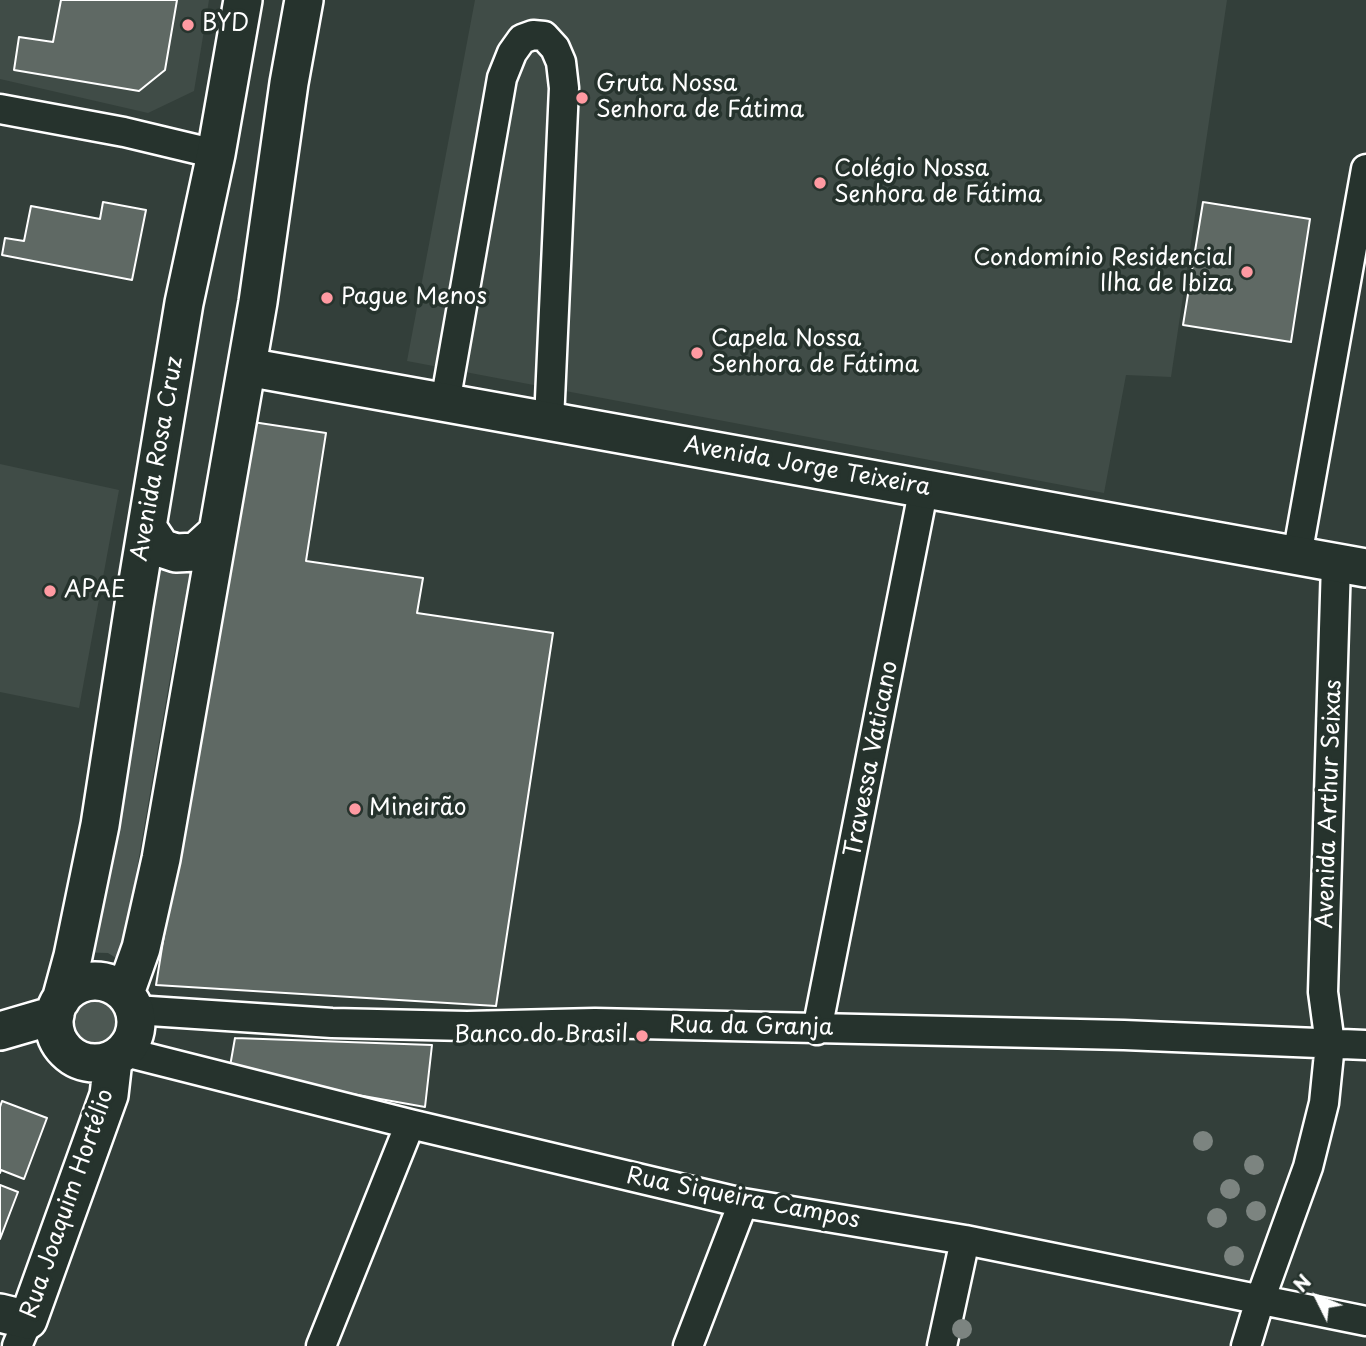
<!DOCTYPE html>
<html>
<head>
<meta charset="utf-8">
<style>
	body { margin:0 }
	#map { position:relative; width:1366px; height:1346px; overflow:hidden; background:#333f3a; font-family:"Playpen Sans",sans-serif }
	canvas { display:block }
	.north { position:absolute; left:1282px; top:1262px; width:70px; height:70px; -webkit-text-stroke:5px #26332d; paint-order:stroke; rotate:313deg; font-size:19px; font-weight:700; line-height:28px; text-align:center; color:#fff }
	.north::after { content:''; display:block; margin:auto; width:24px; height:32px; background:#fff; clip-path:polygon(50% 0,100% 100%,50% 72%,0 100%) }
</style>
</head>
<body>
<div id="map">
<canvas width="1366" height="1346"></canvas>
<div class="north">N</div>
</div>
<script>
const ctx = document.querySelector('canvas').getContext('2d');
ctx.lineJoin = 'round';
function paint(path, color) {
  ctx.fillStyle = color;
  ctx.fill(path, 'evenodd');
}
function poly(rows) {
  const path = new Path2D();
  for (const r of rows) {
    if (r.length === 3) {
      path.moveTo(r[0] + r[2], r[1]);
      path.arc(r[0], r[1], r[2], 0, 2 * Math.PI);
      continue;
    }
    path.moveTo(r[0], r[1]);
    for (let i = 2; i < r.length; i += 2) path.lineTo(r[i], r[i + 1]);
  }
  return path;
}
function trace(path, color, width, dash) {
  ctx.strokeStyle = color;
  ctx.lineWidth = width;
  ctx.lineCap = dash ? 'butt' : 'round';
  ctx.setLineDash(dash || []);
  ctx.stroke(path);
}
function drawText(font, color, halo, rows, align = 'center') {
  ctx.font = font + ' "Playpen Sans",sans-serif';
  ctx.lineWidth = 7;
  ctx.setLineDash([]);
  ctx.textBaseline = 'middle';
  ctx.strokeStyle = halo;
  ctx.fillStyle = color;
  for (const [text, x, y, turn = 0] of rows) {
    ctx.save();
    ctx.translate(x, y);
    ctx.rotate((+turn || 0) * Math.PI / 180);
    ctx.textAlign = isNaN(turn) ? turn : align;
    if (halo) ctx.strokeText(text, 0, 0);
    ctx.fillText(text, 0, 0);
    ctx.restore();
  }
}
paint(poly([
	[0,0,209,0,194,91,148,113,0,79],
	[475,0,1227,0,1171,377,1126,375,1104,493,407,361],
	[0,464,119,490,79,708,0,692]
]), '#404c47');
paint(poly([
	[156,556,192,567,173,661,121,961,108,953,76,952],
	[96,1030,28]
]), '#4d5853');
const building = poly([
	[61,0,177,0,165,70,139,91,14,70,19,37,53,42,61,0],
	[103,202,146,210,132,280,2,255,5,238,24,241,31,206,100,219,103,202],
	[1203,202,1310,219,1291,342,1183,325,1203,202],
	[246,421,326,433,306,561,423,578,417,613,553,633,496,1006,156,985,246,421],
	[235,1038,432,1045,425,1107,229,1072,235,1038],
	[2,1101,47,1118,24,1179,1,1170,0,1173,0,1107,2,1101],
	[0,1185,18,1192,0,1239,0,1185]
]);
paint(building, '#5f6964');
trace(building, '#fff', 2);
const minor = poly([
	[0,109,124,132,216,154],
	[445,403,502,78,512,53,522,39,533,35,544,36,555,48,561,62,564,88,549,421],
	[1297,556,1366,169],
	[135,1010,332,1023,467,1026,595,1023,1124,1035,1366,1045],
	[817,1030,924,487],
	[125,1052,410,1124,743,1203,965,1240,1366,1321],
	[17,1346,28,1320],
	[321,1346,410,1124],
	[688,1346,743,1203],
	[942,1346,965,1240],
	[1246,1346,1260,1300,1308,1167,1324,1103,1330,1044,1323,992,1336,563]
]);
const major = poly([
	[247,367,1366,568],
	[147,527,161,548,176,553,196,552,217,533],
	[95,1022,41],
	[125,993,141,948,161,859,258,302,289,83,304,0],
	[61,1000,73,956,100,825,134,605,184,303,216,154,243,0],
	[0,1031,55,1015],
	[0,1313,28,1320,109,1095,113,1060]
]);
trace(minor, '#fff', 33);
trace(major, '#fff', 42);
trace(minor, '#26332d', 28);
trace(major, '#26332d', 37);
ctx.fillStyle = '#7c8480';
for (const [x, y] of [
	[1203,1141],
	[1254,1165],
	[1230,1189],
	[1256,1211],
	[1217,1218],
	[1234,1256],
	[962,1329]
]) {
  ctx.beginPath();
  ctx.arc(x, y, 10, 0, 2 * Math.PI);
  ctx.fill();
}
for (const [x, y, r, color] of [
	[188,25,7,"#ff9aa2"],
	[582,98,7,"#ff9aa2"],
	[820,183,7,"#ff9aa2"],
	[1247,272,7,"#ff9aa2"],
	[327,298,7,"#ff9aa2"],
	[697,353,7,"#ff9aa2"],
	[50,591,7,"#ff9aa2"],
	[355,809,7,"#ff9aa2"],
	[642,1036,7,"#ff9aa2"]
]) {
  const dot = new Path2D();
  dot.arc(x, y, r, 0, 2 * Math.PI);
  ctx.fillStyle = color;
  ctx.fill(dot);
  trace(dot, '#26332d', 2.5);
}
drawText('23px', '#fff', '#26332d', [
	["BYD",202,25],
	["Gruta Nossa",596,85],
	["Senhora de Fátima",596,111],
	["Colégio Nossa",834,170],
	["Senhora de Fátima",834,196],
	["Condomínio Residencial",1233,259,"right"],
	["Ilha de Ibiza",1233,285,"right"],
	["Pague Menos",341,298],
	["Capela Nossa",711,340],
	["Senhora de Fátima",711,366],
	["APAE",64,591],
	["Mineirão",369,809],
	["Banco do Brasil",628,1036,"right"]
], 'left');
drawText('23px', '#fff', '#26332d', [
	["Avenida Rosa Cruz",158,459,-80],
	["Avenida Jorge Teixeira",807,467,10],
	["Travessa Vaticano",872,759,-79],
	["Avenida Arthur Seixas",1330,804,-88],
	["Rua da Granja",751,1027,1],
	["Rua Siqueira Campos",743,1199,11],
	["Rua Joaquim Hortélio",68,1204,-71]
]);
</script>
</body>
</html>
